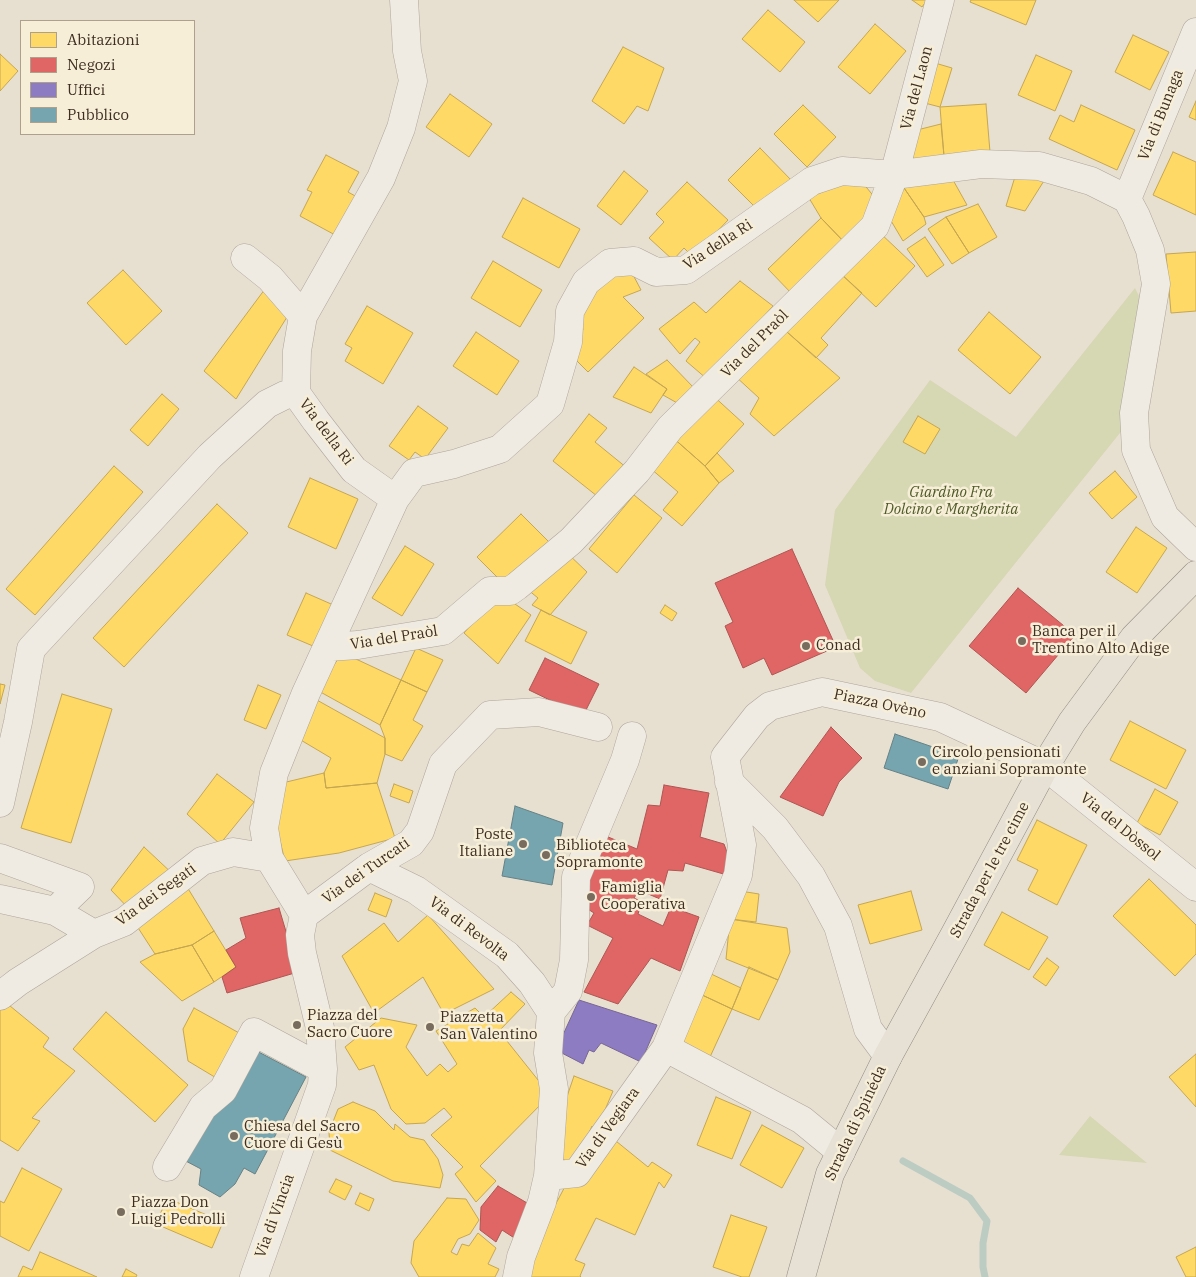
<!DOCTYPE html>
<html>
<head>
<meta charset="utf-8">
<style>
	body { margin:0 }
	#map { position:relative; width:1196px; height:1277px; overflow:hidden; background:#e7e0d1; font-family:"IBM Plex Serif",serif }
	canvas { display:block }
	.legend { position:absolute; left:20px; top:20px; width:175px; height:115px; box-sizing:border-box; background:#f7eed8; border:1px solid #ada18e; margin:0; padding:6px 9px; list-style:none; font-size:15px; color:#3d2e20 }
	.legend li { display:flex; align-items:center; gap:10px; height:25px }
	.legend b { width:25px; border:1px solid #ada18e }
</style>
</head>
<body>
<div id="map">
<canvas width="1196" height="1277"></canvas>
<ul class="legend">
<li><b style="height:14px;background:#ffd966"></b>Abitazioni</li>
<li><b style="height:14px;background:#e06666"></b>Negozi</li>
<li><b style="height:14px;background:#8e7cc3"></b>Uffici</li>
<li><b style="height:14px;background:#76a5af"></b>Pubblico</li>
</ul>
</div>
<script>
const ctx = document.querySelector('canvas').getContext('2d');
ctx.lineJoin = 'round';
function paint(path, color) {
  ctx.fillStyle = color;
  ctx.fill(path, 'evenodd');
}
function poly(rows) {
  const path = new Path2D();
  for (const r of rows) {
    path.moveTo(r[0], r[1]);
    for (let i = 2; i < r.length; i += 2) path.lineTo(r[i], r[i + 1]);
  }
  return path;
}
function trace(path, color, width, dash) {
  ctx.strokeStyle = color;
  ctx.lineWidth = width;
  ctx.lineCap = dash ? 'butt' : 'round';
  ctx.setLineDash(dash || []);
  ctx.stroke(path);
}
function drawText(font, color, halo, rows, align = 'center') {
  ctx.font = font + ' "IBM Plex Serif",serif';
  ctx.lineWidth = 5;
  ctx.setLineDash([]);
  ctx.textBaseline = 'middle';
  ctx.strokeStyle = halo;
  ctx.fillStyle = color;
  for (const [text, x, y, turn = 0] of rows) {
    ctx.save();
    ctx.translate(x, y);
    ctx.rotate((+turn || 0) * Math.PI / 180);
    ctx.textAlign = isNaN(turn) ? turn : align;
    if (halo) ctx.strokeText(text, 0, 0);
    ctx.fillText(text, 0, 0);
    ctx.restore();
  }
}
paint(poly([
	[1135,288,1144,306,1124,428,911,693,875,681,860,668,825,585,835,510,930,380,1016,437],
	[1090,1116,1147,1163,1059,1155]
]), '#d6d7b3');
const homes = poly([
	[794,0,839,0,818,22,794,0],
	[912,0,927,0,922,7,912,0],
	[971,0,1036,0,1026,25,970,2,971,0],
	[768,10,805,42,780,72,742,39,768,10],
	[875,24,906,51,870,94,838,67,875,24],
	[1133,35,1169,52,1150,90,1115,72,1133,35],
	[623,47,664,68,648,111,637,106,624,124,592,101,623,47],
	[0,54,18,71,0,91,0,54],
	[1036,55,1072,71,1055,111,1018,95,1036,55],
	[928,61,952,68,940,107,917,101,928,61],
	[450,94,492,124,469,157,426,127,450,94],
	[1196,101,1196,120,1189,117,1196,101],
	[986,104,990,152,944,156,940,107,986,104],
	[803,105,836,137,807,167,774,134,803,105],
	[1081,105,1135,130,1117,170,1049,139,1060,115,1074,122,1081,105],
	[941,124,944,156,910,162,917,130,941,124],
	[760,148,792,181,760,212,728,180,760,148],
	[1173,152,1196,162,1196,215,1153,195,1173,152],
	[326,155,359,172,348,192,357,197,337,236,300,216,312,192,307,190,326,155],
	[1018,167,1047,176,1025,211,1006,206,1018,167],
	[624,171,648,191,621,225,597,206,624,171],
	[948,171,967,205,924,217,902,185,948,171],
	[857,176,881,205,847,245,821,218,809,198,857,176],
	[687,182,728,220,693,257,684,248,673,260,649,238,664,222,656,214,687,182],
	[902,185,924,217,926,224,903,241,887,214,902,185],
	[523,198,580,229,559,268,502,237,523,198],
	[978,204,997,237,969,253,946,217,978,204],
	[946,217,969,253,952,264,928,229,946,217],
	[821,218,847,245,794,296,768,269,821,218],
	[879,232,915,266,876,307,840,273,879,232],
	[925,237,944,265,927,277,907,249,925,237],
	[1196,252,1196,311,1171,313,1166,254,1196,252],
	[493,261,542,290,520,327,471,298,493,261],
	[123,270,162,311,126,345,87,303,123,270],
	[631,271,641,290,623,297,644,318,588,372,571,355,583,329,575,317,605,275,631,271],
	[840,273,862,293,821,338,828,345,816,358,787,332,840,273],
	[740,281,773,306,707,379,686,361,700,342,695,338,680,354,659,329,694,302,706,313,740,281],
	[265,289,292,309,236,399,204,371,265,289],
	[367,306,413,333,383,384,345,361,352,348,345,344,367,306],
	[989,312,1041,357,1010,394,958,350,989,312],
	[476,332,519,361,497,395,453,366,476,332],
	[787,332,840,378,774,436,750,414,759,398,734,375,787,332],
	[667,360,694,388,679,404,663,395,667,389,646,374,667,360],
	[634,367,667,389,651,413,613,397,634,367],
	[710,393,744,424,705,466,671,436,710,393],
	[162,394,179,409,148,446,130,430,162,394],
	[418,406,448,428,425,459,415,452,409,460,389,446,418,406],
	[589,414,607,428,595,442,627,468,602,500,553,461,589,414],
	[918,416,940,429,925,454,903,442,918,416],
	[671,436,705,466,719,483,682,526,663,510,678,492,650,468,671,436],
	[717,453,734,471,719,483,705,466,717,453],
	[114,466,143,492,35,615,6,589,114,466],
	[1115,471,1137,497,1112,519,1089,493,1115,471],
	[310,478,358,499,336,549,288,527,310,478],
	[634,495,662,518,617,573,589,549,634,495],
	[217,504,248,533,124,667,93,638,217,504],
	[521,514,551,544,507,587,477,557,521,514],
	[1136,527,1167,548,1137,593,1106,572,1136,527],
	[405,546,434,564,402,616,372,598,405,546],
	[565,551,587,572,550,615,532,605,538,598,527,589,565,551],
	[306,593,338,607,320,649,287,635,306,593],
	[499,593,531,615,498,664,464,633,499,593],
	[665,605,677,613,672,621,660,613,665,605],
	[541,610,587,632,571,664,525,641,541,610],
	[416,648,443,660,427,692,401,680,416,648],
	[343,653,401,680,380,725,315,689,343,653],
	[401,680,427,692,413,720,423,726,402,761,385,754,385,738,380,725,401,680],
	[0,684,5,685,0,704,0,684],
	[258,685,281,695,266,729,244,720,258,685],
	[62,694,112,709,71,843,21,828,62,694],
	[315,699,385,738,385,754,377,783,326,788,324,773,331,758,294,736,315,699],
	[1130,721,1186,750,1166,789,1110,760,1130,721],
	[324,773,326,788,377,783,395,838,339,853,285,861,276,825,278,784,324,773],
	[217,774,254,802,220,844,187,814,217,774],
	[394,784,413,791,409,803,390,796,394,784],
	[1155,789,1178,802,1160,835,1137,823,1155,789],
	[1037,820,1087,845,1057,905,1028,890,1038,870,1017,860,1037,820],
	[144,847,175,876,132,912,111,890,144,847],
	[1149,879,1196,925,1196,954,1175,976,1113,916,1149,879],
	[184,882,214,931,192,945,155,954,133,920,184,882],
	[734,890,759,894,756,922,730,919,734,890],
	[911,891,922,930,870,944,858,905,911,891],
	[375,893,392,900,386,917,368,910,375,893],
	[1002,912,1048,937,1029,970,984,945,1002,912],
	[428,915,494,989,444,1014,423,977,374,1013,342,956,384,923,398,942,428,915],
	[730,919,787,928,790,952,778,980,726,959,730,919],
	[214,931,236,967,214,982,192,945,214,931],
	[192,945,214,982,182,1001,140,962,155,954,192,945],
	[1047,958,1059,967,1046,986,1033,977,1047,958],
	[749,967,778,980,759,1020,732,1009,749,967],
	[709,973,741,988,732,1009,700,994,709,973],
	[511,992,525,1004,499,1031,550,1095,480,1166,496,1181,476,1202,455,1174,463,1167,431,1135,452,1117,444,1108,425,1123,406,1124,391,1109,374,1065,359,1070,345,1047,381,1018,417,1025,406,1047,427,1076,440,1064,448,1072,457,1064,436,1031,475,1008,484,1017,511,992],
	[700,994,732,1009,710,1057,678,1042,700,994],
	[4,1001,49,1038,43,1047,75,1071,32,1118,40,1121,18,1151,0,1140,0,1004,4,1001],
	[194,1008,241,1034,218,1079,188,1061,183,1029,194,1008],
	[106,1012,188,1085,155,1122,73,1049,106,1012],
	[1196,1054,1196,1107,1169,1077,1196,1054],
	[574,1076,613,1091,596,1131,592,1126,574,1167,556,1154,559,1120,574,1076],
	[716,1097,751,1112,732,1159,697,1145,716,1097],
	[353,1102,375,1111,394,1130,395,1124,410,1137,424,1140,438,1159,443,1175,440,1188,393,1181,330,1150,329,1132,338,1109,353,1102],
	[762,1125,804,1148,782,1188,740,1165,762,1125],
	[611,1137,648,1167,652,1162,672,1175,664,1188,659,1182,635,1235,596,1218,575,1260,585,1264,580,1276,581,1277,531,1277,535,1243,569,1179,611,1137],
	[22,1168,62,1189,29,1251,0,1236,0,1201,4,1203,22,1168],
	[336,1179,352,1186,345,1200,329,1192,336,1179],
	[360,1193,374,1199,369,1211,355,1204,360,1193],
	[167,1198,223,1222,212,1248,156,1224,167,1198],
	[447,1198,466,1199,479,1220,470,1234,458,1239,451,1252,457,1255,462,1244,469,1246,478,1233,496,1248,488,1264,499,1269,495,1277,419,1277,411,1263,414,1241,447,1198],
	[731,1215,767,1227,749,1277,742,1277,713,1267,731,1215],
	[1196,1247,1196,1277,1186,1277,1176,1257,1196,1247],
	[40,1252,97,1277,18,1277,23,1266,32,1270,40,1252],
	[126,1269,137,1275,136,1277,122,1277,126,1269]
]);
paint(homes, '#ffd966');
trace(homes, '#c5a651', 1);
const shops = poly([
	[792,549,836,647,772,675,764,658,743,668,725,626,733,622,715,583,792,549],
	[1018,588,1075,635,1026,693,969,646,1018,588],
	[545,658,599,684,583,716,529,690,545,658],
	[831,727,862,758,839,782,823,816,780,797,831,727],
	[664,785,709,793,700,837,724,844,731,863,727,875,685,863,683,871,668,870,660,899,639,890,634,898,642,902,638,914,663,926,671,907,699,917,680,971,651,958,618,1004,584,992,613,938,587,925,594,913,580,904,601,834,637,849,648,805,660,806,664,785],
	[279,908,298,972,227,993,222,977,236,967,226,950,246,938,240,918,279,908],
	[498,1186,534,1207,519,1241,502,1230,496,1242,480,1230,481,1207,498,1186]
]);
paint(shops, '#e06666');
trace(shops, '#af5551', 1);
const offices = poly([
	[579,1000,657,1025,641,1062,601,1043,594,1052,589,1050,583,1064,556,1050,579,1000]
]);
paint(offices, '#8e7cc3');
trace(offices, '#766592', 1);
const public = poly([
	[895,734,959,756,948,789,884,768,895,734],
	[515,806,563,823,552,885,502,876,515,806],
	[251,1048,306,1077,255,1174,244,1168,235,1184,220,1197,199,1185,201,1169,182,1159,208,1109,216,1114,251,1048]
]);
paint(public, '#76a5af');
trace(public, '#658184', 1);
trace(poly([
	[903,1161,970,1198,987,1221,983,1243,983,1267,985,1277]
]), '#bcccc2', 7);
const minor = poly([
	[1127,199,1196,32],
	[245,258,270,278,303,316,297,351,296,393,316,421,354,470,395,499],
	[303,316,381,178,401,128,413,81,407,51,404,0],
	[328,647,358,645,443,631,490,591,510,591,517,586,571,541,637,471,670,428,875,226,894,175,940,0],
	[729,782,775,828,811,876,838,926,868,1029,888,1056],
	[0,803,18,722,31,649,210,456,267,404,285,395,296,393],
	[0,858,80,887,55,911],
	[369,867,416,890,507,955,532,983,551,1012],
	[0,899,55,911,94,934],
	[304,915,269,858,264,828,274,773,306,693,395,499,414,473,454,464,500,449,550,404,568,342,570,311,586,282,610,263,634,261,656,272,686,270,812,181,842,171,894,175,981,164,1039,166,1091,181,1127,199,1136,216,1150,250,1156,284,1134,413,1136,450,1165,517,1196,547],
	[304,915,369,867,411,843,420,831,443,764,490,715,539,712,598,727],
	[0,996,18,982,94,934,124,922,202,861,233,852,269,858],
	[666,1048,802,1120,841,1152],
	[167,1167,203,1107,223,1090,254,1032,323,1069],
	[548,1176,554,1089,548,1053,551,1012,568,991,574,960,576,877,625,760,632,736],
	[254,1277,322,1085,323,1069,320,1028,302,953,300,935,304,915],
	[517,1277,521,1257,542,1202,548,1176,577,1173,666,1048,738,875,742,845,725,757,757,716,770,706,822,692,940,717,1045,766,1196,887]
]);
const major = poly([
	[801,1277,830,1174,888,1056,955,934,1045,766,1072,722,1134,638,1196,575]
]);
trace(minor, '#ada599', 29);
trace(major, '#928b80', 29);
trace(minor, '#efebe3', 28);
trace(major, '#e6e1d4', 28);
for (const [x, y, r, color] of [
	[1022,641,5,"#786c5e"],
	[806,646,5,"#786c5e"],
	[922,762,5,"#786c5e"],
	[523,844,5,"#786c5e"],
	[546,855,5,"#786c5e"],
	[591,897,5,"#786c5e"],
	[297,1025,5,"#786c5e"],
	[430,1027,5,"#786c5e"],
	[234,1136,5,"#786c5e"],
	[121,1212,5,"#786c5e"]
]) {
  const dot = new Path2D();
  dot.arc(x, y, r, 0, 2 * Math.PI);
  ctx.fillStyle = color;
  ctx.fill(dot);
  trace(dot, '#f7eed8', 2);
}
drawText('15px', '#3d2e20', '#f7eed8', [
	["Via del Laon",917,88,-75],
	["Via di Bunaga",1161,115,-68],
	["Via della Ri",718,245,-33],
	["Via del Praòl",755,344,-45],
	["Via della Ri",326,432,53],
	["Via del Praòl",394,638,-9],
	["Piazza Ovèno",880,704,12],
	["Via del Dòssol",1120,827,39],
	["Strada per le tre cime",990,870,-62],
	["Via dei Turcati",366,871,-35],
	["Via dei Segati",156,895,-36],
	["Via di Revolta",469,929,37],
	["Strada di Spinéda",856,1123,-65],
	["Via di Vegiara",608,1128,-54],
	["Via di Vincia",275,1216,-70]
]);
drawText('italic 15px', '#4d5a26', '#f7eed8', [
	["Giardino Fra",951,493],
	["Dolcino e Margherita",951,510]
]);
drawText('15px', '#3d2e20', '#f7eed8', [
	["Banca per il",1032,632],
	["Trentino Alto Adige",1032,649],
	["Conad",816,646],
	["Circolo pensionati",932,753],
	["e anziani Sopramonte",932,770],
	["Poste",513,835,"right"],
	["Italiane",513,852,"right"],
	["Biblioteca",556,846],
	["Sopramonte",556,863],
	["Famiglia",601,888],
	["Cooperativa",601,905],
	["Piazza del",307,1016],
	["Sacro Cuore",307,1033],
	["Piazzetta",440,1018],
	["San Valentino",440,1035],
	["Chiesa del Sacro",244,1127],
	["Cuore di Gesù",244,1144],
	["Piazza Don",131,1203],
	["Luigi Pedrolli",131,1220]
], 'left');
</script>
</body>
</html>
